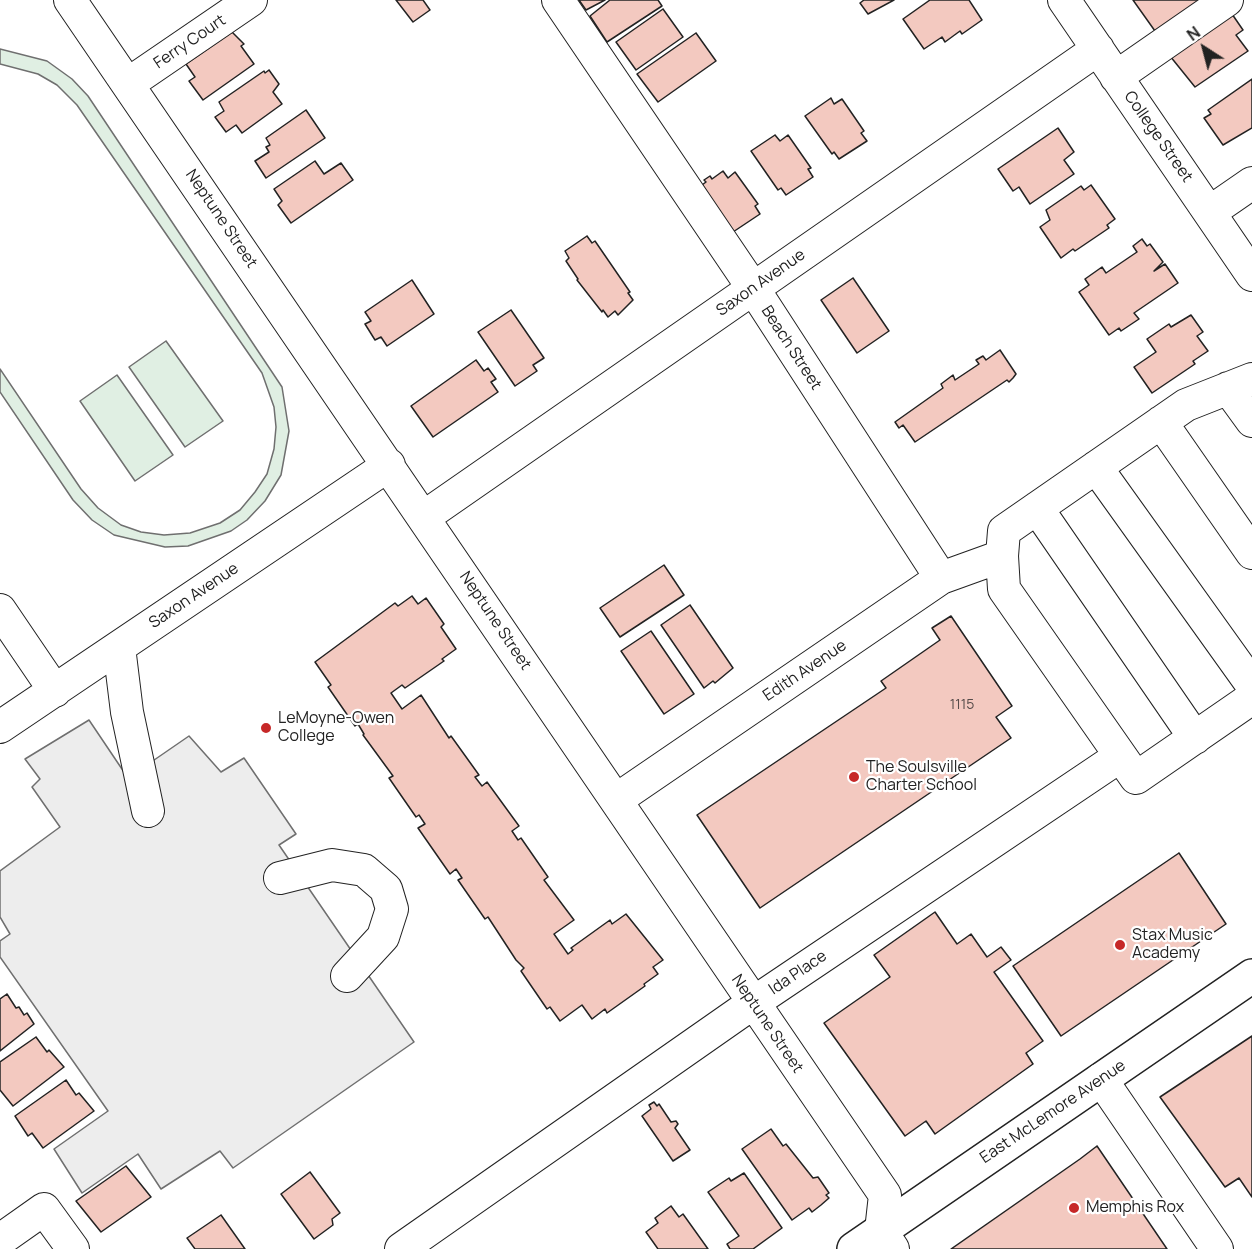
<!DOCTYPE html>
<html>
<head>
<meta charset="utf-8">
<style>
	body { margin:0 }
	#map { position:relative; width:1252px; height:1249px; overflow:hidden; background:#fff; font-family:Manrope,sans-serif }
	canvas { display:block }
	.north { position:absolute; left:1174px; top:18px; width:60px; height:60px; -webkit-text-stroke:4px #fff; paint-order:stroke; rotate:324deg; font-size:16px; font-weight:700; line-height:24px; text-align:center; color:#222 }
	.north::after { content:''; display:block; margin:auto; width:21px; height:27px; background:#222; clip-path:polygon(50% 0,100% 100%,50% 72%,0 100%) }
</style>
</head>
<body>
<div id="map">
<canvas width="1252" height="1249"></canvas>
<div class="north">N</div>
</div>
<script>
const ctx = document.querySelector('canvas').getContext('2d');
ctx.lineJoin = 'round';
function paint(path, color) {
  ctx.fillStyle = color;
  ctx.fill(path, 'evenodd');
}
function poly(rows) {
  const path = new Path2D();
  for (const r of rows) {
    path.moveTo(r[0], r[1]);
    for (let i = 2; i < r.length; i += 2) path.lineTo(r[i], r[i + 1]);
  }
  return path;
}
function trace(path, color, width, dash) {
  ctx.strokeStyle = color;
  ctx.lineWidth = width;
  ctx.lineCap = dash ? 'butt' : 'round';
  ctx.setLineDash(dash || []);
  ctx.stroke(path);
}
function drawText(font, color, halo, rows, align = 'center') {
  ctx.font = font + ' Manrope,sans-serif';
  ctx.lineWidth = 4.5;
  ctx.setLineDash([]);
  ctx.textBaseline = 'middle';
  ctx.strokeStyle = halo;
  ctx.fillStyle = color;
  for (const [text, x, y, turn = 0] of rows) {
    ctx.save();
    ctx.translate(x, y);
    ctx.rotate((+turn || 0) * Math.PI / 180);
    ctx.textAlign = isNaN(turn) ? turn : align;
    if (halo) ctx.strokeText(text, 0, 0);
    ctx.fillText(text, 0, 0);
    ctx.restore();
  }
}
const green = poly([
	[0,49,47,61,72,79,88,96,282,387,289,431,281,475,265,501,247,520,231,531,188,546,165,547,114,535,92,520,73,500,0,392,0,369,81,489,98,508,121,525,141,532,164,535,190,533,220,523,240,510,255,492,267,474,274,449,276,427,274,407,262,373,77,105,57,85,38,74,0,64,0,49],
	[166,341,223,421,185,447,129,367,166,341],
	[117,375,173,455,135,481,80,401,117,375]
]);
paint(green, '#e0efe3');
trace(green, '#6f6f6f', 1.5);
const parking = poly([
	[89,720,128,778,189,736,221,772,244,758,296,834,279,845,414,1042,233,1168,220,1151,161,1189,138,1154,82,1193,54,1149,108,1111,0,957,0,941,10,934,0,917,0,871,60,827,32,787,40,779,25,759,89,720]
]);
paint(parking, '#ededed');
trace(parking, '#6f6f6f', 1.5);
const building = poly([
	[396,0,423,0,430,10,413,22,396,0],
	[579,0,605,0,586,10,579,0],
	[610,0,658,0,662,6,607,42,590,16,610,0],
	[864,0,894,0,868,14,860,3,864,0],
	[930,0,969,0,982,20,962,34,960,31,945,42,942,37,924,49,903,19,930,0],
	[1133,0,1201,0,1155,31,1133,0],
	[663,9,683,37,636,70,616,42,663,9],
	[1232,14,1243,30,1236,35,1248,51,1195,87,1170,56,1232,14],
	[232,32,244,44,241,46,254,64,203,100,189,81,195,77,186,64,232,32],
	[696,33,716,61,658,102,637,74,696,33],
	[269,70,279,84,273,92,282,104,242,133,236,125,226,132,215,117,224,111,219,102,264,71,265,73,269,70],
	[1252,79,1252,128,1223,145,1204,118,1211,114,1208,110,1252,79],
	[831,98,834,104,842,99,864,131,861,133,867,141,839,159,834,152,832,154,805,116,831,98],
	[306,110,325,138,266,178,255,161,269,152,266,147,270,145,266,138,306,110],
	[1058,128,1074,152,1064,160,1074,174,1030,204,1019,187,1013,191,998,169,1058,128],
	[775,135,780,141,788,135,811,168,808,169,813,177,786,195,781,188,778,190,751,151,775,135],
	[315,161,324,174,341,163,353,180,291,223,278,205,282,201,274,189,315,161],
	[723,171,728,178,735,172,758,204,755,206,760,214,733,232,698,188,706,182,704,180,710,176,712,179,723,171],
	[1091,185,1115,219,1107,225,1109,228,1075,251,1073,249,1061,258,1040,227,1050,220,1046,210,1081,186,1084,190,1091,185],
	[587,236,592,243,595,241,630,292,628,293,633,300,618,315,615,311,608,317,603,310,602,312,577,280,578,279,566,261,569,258,565,251,587,236],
	[1142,239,1147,246,1150,244,1163,262,1154,271,1165,264,1178,283,1134,313,1139,319,1121,331,1119,328,1109,335,1079,292,1089,285,1085,279,1102,267,1106,273,1137,252,1133,246,1142,239],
	[853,278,889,331,857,353,821,300,853,278],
	[412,280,434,314,387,346,381,337,375,340,365,324,371,321,365,312,412,280],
	[511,310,544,358,533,365,537,371,515,386,478,332,511,310],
	[1191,315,1203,332,1197,336,1208,351,1193,361,1195,364,1152,393,1134,367,1156,352,1147,339,1169,324,1171,327,1191,315],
	[1000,350,1016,374,1013,378,1009,382,1007,380,915,442,903,425,899,428,895,422,943,388,941,384,953,375,955,380,979,364,976,360,983,356,986,360,1000,350],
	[476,360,484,371,488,368,496,379,491,382,498,392,433,437,411,406,476,360],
	[664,565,684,595,620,637,600,608,664,565],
	[412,596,418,604,426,598,444,624,441,627,456,649,442,659,444,661,405,688,402,685,391,693,402,709,421,695,449,738,451,736,479,775,475,777,482,786,487,782,519,826,512,831,518,840,521,838,548,877,544,880,574,920,554,934,568,954,573,950,571,948,610,920,612,924,626,914,663,960,653,967,658,974,644,984,645,986,607,1013,605,1009,592,1019,582,1005,560,1021,550,1007,547,1009,521,971,524,968,516,960,488,917,485,919,458,880,462,878,456,869,450,874,418,828,425,824,419,815,416,817,389,778,393,776,363,735,364,734,358,724,355,726,328,687,331,685,315,662,395,603,398,606,412,596],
	[690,605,733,668,715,683,713,681,704,688,661,625,690,605],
	[951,616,1012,706,996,717,1011,738,760,908,697,815,886,688,881,681,940,640,932,628,951,616],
	[651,631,694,694,664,714,621,651,651,631],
	[1179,853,1226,924,1061,1036,1013,966,1179,853],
	[935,912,957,944,971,934,987,957,1001,947,1011,960,994,972,1043,1041,1026,1053,1033,1064,935,1134,926,1121,905,1136,824,1023,890,977,874,955,935,912],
	[7,994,16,1008,19,1007,24,1015,27,1013,34,1024,0,1051,0,999,7,994],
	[1252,1036,1252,1197,1239,1178,1225,1187,1160,1097,1252,1036],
	[36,1037,47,1052,49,1050,64,1067,13,1106,0,1090,0,1062,36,1037],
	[66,1080,76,1095,79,1093,94,1111,43,1148,32,1133,28,1136,15,1116,66,1080],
	[654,1102,657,1106,659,1104,671,1122,676,1121,678,1124,675,1128,690,1150,673,1161,642,1116,651,1109,649,1105,654,1102],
	[771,1129,783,1146,786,1144,813,1178,818,1177,829,1193,826,1195,829,1198,821,1205,812,1212,809,1208,792,1220,742,1149,771,1129],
	[1097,1146,1167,1249,951,1249,1080,1159,1097,1146],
	[126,1166,151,1197,101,1232,76,1201,126,1166],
	[310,1172,340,1213,332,1219,333,1225,314,1239,281,1194,310,1172],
	[744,1173,782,1228,753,1249,730,1249,727,1244,739,1236,708,1192,729,1178,731,1181,744,1173],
	[671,1206,679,1217,683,1214,708,1249,658,1249,646,1232,658,1223,655,1218,671,1206],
	[221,1215,245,1249,195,1249,187,1238,221,1215]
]);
paint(building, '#f3c9c0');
trace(building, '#222', 1.5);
const minor = poly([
	[70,0,885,1195,881,1231,893,1249],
	[558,0,753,288,941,578],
	[1064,0,1252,275],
	[1116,77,1227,0],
	[128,84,251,0],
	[1210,212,1252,183],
	[1252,379,1186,405,1004,531,1002,556,1004,589,1136,778,1252,698],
	[1228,388,1252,421],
	[1161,422,1252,553],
	[1096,467,1252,685],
	[1037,508,1195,738],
	[424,517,1098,49],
	[0,610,55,691],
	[119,647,127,712,148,811],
	[0,727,389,465],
	[616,800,941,578,1002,556],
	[280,878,332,865,364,870,386,889,392,909,383,937,347,976],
	[1101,1079,1217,1249],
	[0,1240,44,1209,73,1249],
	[401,1249,753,1003,1110,763]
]);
const major = poly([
	[854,1249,1252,976]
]);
trace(minor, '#222', 34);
trace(major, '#222', 36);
trace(minor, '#fff', 32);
trace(major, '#fff', 33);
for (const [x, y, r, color] of [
	[266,728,6,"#c62828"],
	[854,777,6,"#c62828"],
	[1120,945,6,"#c62828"],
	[1074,1208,6,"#c62828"]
]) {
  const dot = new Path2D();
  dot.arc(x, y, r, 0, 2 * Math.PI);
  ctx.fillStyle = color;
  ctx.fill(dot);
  trace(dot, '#fff', 2);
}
drawText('14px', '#564c4a', null, [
	["1115",962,705]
]);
drawText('16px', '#222', '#fff', [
	["Ferry Court",190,42,-34],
	["College Street",1158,137,55],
	["Neptune Street",221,219,56],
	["Saxon Avenue",761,283,-35],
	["Beach Street",791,348,57],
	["Saxon Avenue",194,596,-34],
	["Neptune Street",495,621,56],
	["Edith Avenue",805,671,-34],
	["Ida Place",798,973,-34],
	["Neptune Street",767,1024,56],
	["East McLemore Avenue",1053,1112,-34]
]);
drawText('16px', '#222', '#fff', [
	["LeMoyne-Owen",278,719],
	["College",278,737],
	["The Soulsville",866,768],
	["Charter School",866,786],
	["Stax Music",1132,936],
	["Academy",1132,954],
	["Memphis Rox",1086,1208]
], 'left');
</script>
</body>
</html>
